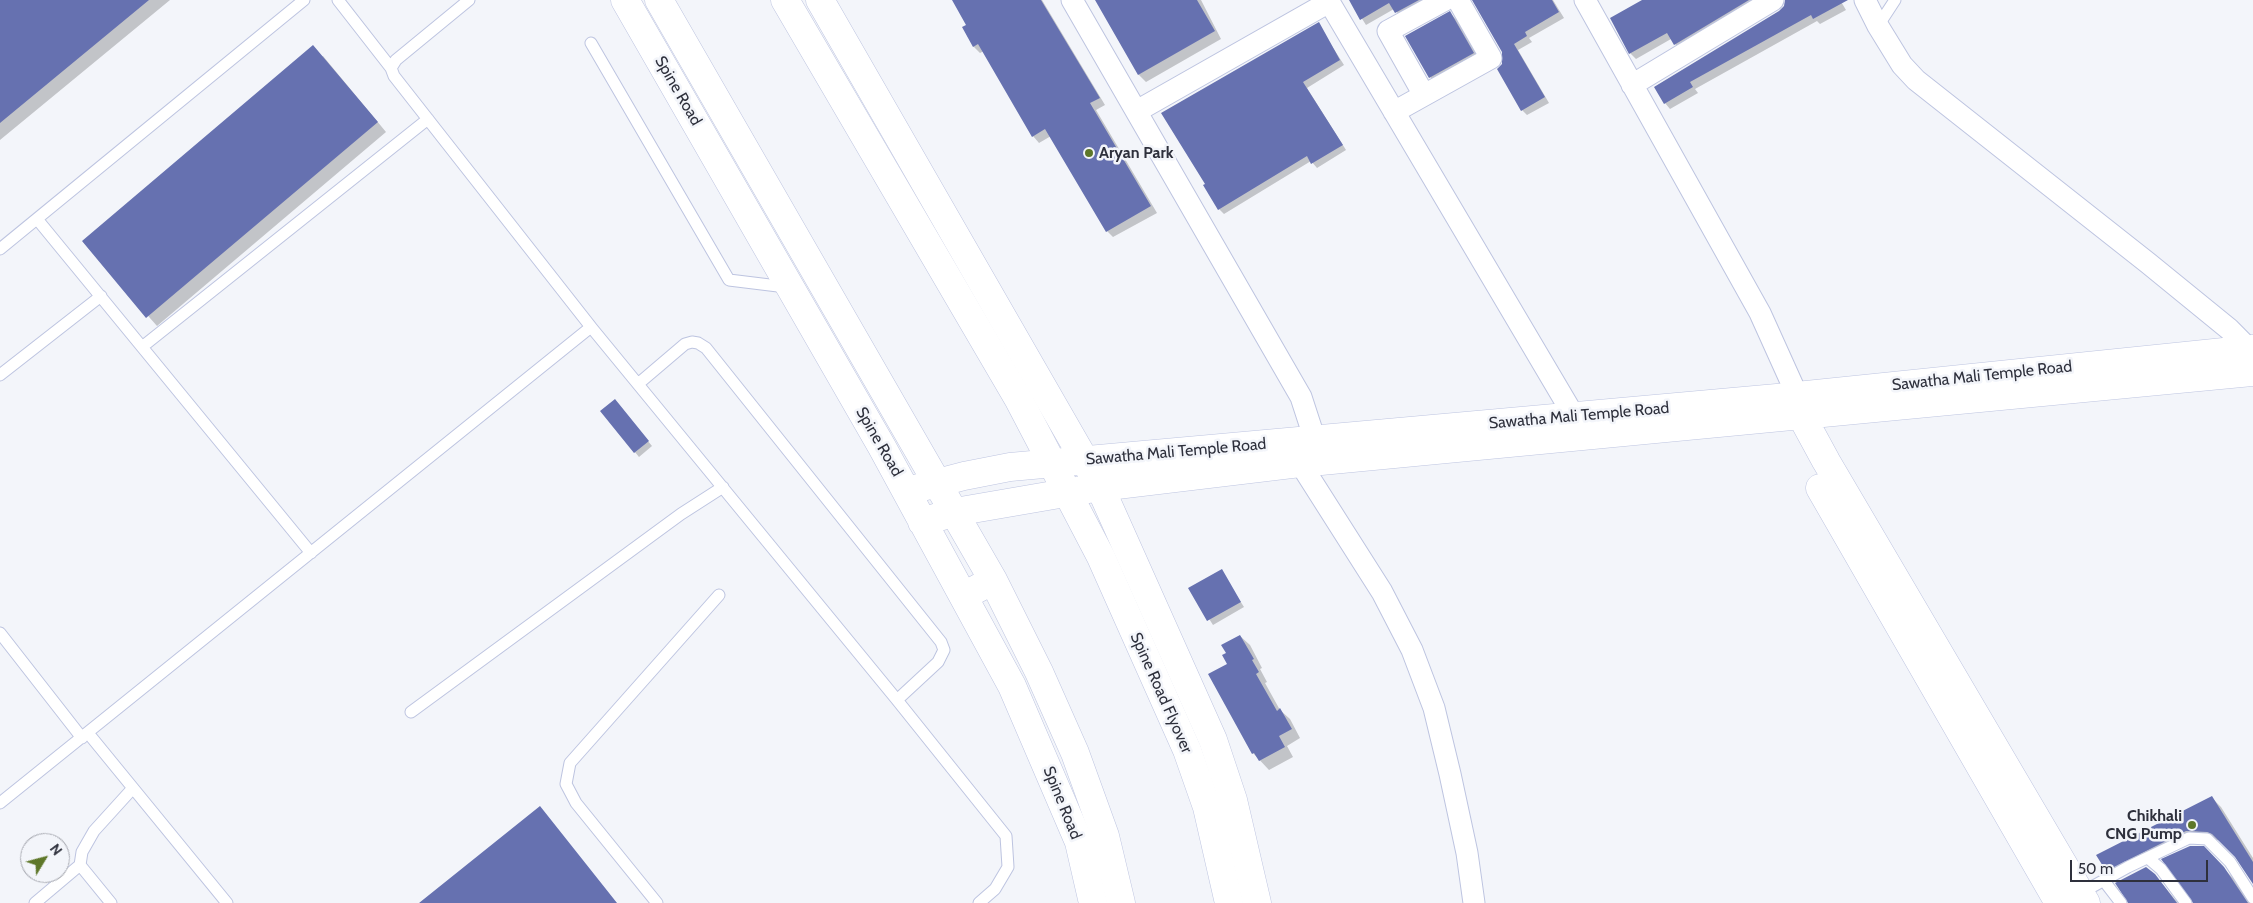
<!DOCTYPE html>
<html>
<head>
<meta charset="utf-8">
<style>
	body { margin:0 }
	#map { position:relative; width:2253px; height:903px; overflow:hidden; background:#f3f5fa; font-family:Cabin,sans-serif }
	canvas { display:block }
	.north { position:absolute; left:20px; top:833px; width:50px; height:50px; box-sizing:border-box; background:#f3f5fa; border:1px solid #a4a6ae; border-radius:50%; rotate:53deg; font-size:14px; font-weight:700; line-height:20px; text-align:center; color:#2e303c }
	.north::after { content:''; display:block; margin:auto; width:18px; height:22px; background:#5e7729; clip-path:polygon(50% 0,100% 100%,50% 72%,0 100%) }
	.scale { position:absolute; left:2070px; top:860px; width:138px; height:22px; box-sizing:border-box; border:2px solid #2e303c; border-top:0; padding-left:6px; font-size:15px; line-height:18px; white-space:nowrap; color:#2e303c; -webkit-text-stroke:4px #f3f5fa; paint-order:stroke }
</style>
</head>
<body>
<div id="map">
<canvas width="2253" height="903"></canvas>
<div class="north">N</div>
<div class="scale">50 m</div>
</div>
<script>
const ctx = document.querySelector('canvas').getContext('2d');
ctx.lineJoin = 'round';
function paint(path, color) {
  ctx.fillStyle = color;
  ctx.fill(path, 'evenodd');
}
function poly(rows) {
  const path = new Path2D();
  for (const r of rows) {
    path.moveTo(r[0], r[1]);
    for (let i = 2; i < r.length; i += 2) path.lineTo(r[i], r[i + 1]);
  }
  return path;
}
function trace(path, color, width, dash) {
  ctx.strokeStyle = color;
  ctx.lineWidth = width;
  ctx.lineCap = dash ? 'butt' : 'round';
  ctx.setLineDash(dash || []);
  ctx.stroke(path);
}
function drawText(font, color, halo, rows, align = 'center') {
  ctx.font = font + ' Cabin,sans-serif';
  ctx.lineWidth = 5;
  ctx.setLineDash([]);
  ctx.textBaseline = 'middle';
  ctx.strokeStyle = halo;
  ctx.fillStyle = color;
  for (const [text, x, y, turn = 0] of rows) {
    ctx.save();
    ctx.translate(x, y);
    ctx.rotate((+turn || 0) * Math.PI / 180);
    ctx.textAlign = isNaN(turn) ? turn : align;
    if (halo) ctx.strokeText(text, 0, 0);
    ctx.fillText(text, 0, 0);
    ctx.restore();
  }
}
paint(poly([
	[0,0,170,0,0,140],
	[954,0,1042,0,1105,105,1096,110,1157,213,1113,237,1107,231,1051,136,1039,143,1033,136,984,51,980,53,974,47,963,28,968,25],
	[1106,0,1201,0,1221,39,1146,82,1139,75,1099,4],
	[1350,0,1434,0,1401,17,1394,9,1366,25],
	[1474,0,1553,0,1564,18,1529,38,1532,42,1518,50,1549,103,1527,115,1522,110,1503,64,1503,51],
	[1645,0,1764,0,1680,50,1671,39,1636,59,1630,53],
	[1787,0,1840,0,1846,10,1820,24,1817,21,1695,89,1698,93,1670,109,1665,103,1655,87,1780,12,1785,6],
	[1450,13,1457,20,1480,60,1437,84,1430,77,1407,36],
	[1318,24,1344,65,1307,88,1346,150,1317,168,1311,161,1224,214,1219,209,1206,184],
	[323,56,386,132,157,326,83,242],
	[619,406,652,446,639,457,602,412],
	[1221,571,1244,607,1213,625,1190,589],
	[1240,636,1250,645,1262,668,1260,669,1267,682,1265,683,1280,710,1290,719,1300,738,1287,746,1293,757,1269,770,1253,753,1228,665,1228,654],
	[2212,798,2221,807,2253,858,2253,882,2236,856,2223,843,2218,840,2196,840,2116,879,2107,870],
	[2203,848,2233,878,2250,903,2194,903],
	[2155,875,2178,903,2129,903]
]), '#0003');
paint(poly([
	[0,0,149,0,0,123],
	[952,0,1041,0,1100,98,1090,103,1151,206,1106,232,1045,129,1032,137,978,44,973,47,962,27,966,25],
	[1095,0,1197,0,1215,31,1138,75],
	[1349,0,1419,0,1395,13,1389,3,1360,20],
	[1472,0,1552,0,1559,12,1525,32,1527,36,1514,44,1545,97,1521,111,1497,69,1502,64,1502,52],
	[1642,0,1749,0,1674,45,1667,33,1629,54,1610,18],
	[1785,0,1848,0,1813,19,1811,15,1690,82,1693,87,1664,104,1654,87,1779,11,1784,6],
	[1450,11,1474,53,1429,78,1405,36],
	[1319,22,1340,60,1303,82,1343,145,1311,164,1307,156,1218,210,1203,185,1205,184,1161,113],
	[313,45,378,122,146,318,82,241],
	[615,399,649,441,634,453,600,411],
	[1222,569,1241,602,1207,621,1188,588],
	[1240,635,1254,659,1252,660,1259,672,1256,674,1277,711,1280,708,1292,729,1279,736,1285,747,1259,761,1254,753,1252,754,1208,674,1227,664,1222,655,1226,653,1221,645],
	[2212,796,2253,862,2253,884,2235,857,2212,834,2207,832,2186,831,2106,871,2096,855],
	[540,806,617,903,419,903],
	[2190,846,2204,846,2224,867,2248,903,2193,903,2161,859],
	[2146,867,2155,874,2177,903,2128,903,2115,883]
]), '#6671b0');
const lane = poly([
	[338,0,391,68],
	[1878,26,1895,0],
	[591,43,729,280,786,287],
	[37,219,311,553],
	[0,249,304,0],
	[591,327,897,700,1006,836,1008,867,995,889,979,903],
	[142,347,428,119],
	[0,375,101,296],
	[638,384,685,344,692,342,698,343,706,348,941,642,944,650,938,662,897,700],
	[0,633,82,738],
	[411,712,681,514,723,487],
	[88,733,227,903],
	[0,803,591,327,394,76,391,68,396,60,469,0],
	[2148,858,2161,869,2186,903],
	[80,865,111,903],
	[2104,881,2121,903],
	[2079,894,2128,867,2189,838,2207,839,2230,862,2253,898],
	[35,903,80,865,82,852,94,831,133,788],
	[657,903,576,803,566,784,570,763,719,595]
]);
const street = poly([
	[1072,0,1301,397,1315,440],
	[1328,0,1574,416],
	[1585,0,1760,313,1797,395],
	[1865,0,1878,26,1902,65,1916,80,2148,263,2229,329,2250,350],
	[1632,85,1773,0],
	[1424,95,1388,31,1445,0],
	[1137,111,1329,2],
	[1394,112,1491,58,1458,0],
	[1300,463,1382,592,1412,650,1434,708,1450,774,1467,853,1474,903]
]);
const secondary = poly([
	[625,0,882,447,1012,686,1079,842,1093,903],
	[820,0,1100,487,1213,740,1233,800,1257,903],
	[1797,399,1801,415,1826,461,2086,903],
	[1820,488,2059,903],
	[907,491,964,476,1010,467,1777,398,2253,349],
	[922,522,955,512,1100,487,1300,463,2253,372]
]);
const primary = poly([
	[659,0,993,580,1039,672,1075,753,1105,836,1121,903],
	[785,0,1019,400,1101,557,1187,750,1207,807,1229,903],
	[964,596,993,580]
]);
trace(lane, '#bdc4e0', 13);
trace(street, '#bdc4e0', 23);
trace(secondary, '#bdc4e0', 29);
trace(primary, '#bdc4e0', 29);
trace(lane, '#fff', 11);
trace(street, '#fff', 21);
trace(secondary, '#fff', 28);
trace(primary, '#fff', 28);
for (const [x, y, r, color] of [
	[1089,153,5,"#5e7729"],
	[2192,825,5,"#5e7729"]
]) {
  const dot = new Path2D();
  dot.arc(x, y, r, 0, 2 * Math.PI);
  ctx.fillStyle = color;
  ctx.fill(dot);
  trace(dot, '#f3f5fa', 2);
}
drawText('16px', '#2e303c', '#f3f5fa', [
	["Spine Road",678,91,60],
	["Sawatha Mali Temple Road",1982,376,-6],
	["Sawatha Mali Temple Road",1579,416,-5],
	["Spine Road",879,442,60],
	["Sawatha Mali Temple Road",1176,452,-5],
	["Spine Road Flyover",1161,693,66],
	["Spine Road",1062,803,68]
]);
drawText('bold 16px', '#2e303c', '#f3f5fa', [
	["Aryan Park",1099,153],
	["Chikhali",2182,816,"right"],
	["CNG Pump",2182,834,"right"]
], 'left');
</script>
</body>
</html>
